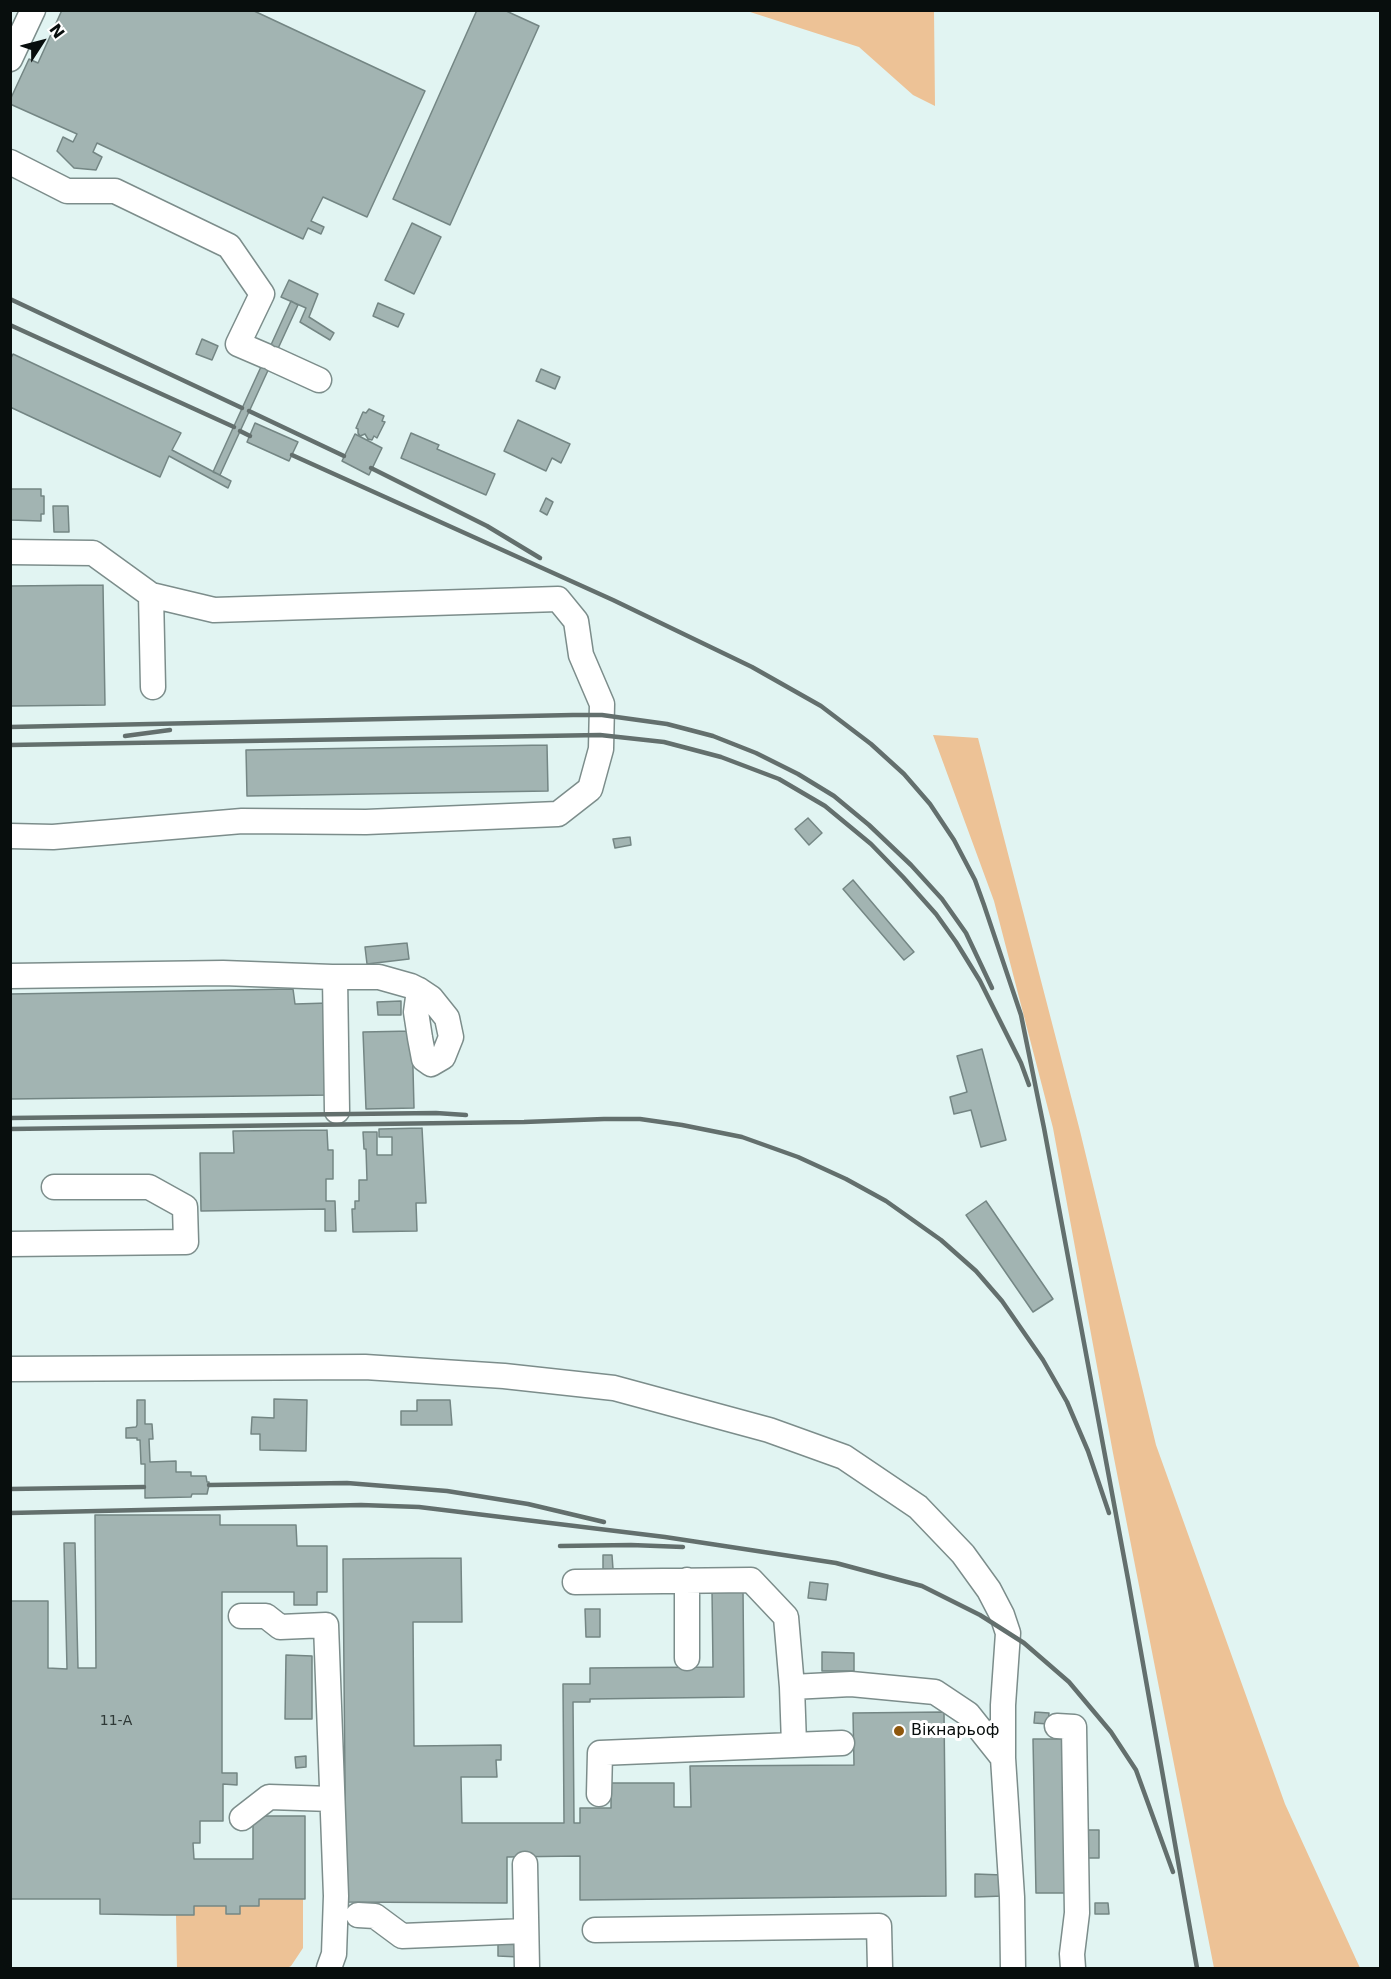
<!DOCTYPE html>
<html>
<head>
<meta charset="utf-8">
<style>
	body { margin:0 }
	#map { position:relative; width:1391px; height:1979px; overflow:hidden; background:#e1f4f2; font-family:"DejaVu Sans",sans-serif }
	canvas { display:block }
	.frame { position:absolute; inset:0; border:12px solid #080e0d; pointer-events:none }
	.north { position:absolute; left:12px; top:12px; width:60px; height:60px; -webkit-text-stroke:4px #fff; paint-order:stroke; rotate:54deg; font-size:16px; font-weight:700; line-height:24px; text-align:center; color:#080e0d }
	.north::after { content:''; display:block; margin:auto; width:21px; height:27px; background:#080e0d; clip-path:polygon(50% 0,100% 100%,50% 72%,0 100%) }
</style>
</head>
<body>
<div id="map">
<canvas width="1391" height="1979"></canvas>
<div class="frame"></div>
<div class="north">N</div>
</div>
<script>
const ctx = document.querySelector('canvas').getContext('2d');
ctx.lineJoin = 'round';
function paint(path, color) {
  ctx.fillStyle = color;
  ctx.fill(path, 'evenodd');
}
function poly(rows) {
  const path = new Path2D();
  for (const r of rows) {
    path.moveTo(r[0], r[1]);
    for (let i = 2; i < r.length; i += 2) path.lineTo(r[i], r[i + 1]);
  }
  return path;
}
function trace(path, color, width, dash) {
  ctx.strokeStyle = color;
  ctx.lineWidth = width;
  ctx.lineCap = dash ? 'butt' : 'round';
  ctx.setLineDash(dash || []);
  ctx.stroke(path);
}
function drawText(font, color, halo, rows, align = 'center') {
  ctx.font = font + ' "DejaVu Sans",sans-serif';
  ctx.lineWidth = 6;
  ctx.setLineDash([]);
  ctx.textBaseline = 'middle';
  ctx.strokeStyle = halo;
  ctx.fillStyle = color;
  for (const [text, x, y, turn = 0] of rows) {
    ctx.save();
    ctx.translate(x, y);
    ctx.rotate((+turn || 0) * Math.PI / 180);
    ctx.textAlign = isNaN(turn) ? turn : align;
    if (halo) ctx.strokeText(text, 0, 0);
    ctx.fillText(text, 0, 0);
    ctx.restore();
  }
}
paint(poly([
	[747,11,934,11,935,106,913,95,859,47],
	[933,735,978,738,1080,1131,1156,1445,1285,1804,1360,1968,1214,1968,1113,1453,1053,1128,994,901],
	[259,1899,303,1899,303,1948,291,1966,287,1968,177,1968,176,1915,194,1915,194,1906,226,1906,226,1914,240,1914,240,1906,259,1906]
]), '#edc296');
const building = poly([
	[62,10,252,10,425,91,367,217,323,197,311,221,324,227,321,234,308,228,303,239,97,143,93,152,102,157,96,170,74,168,57,151,63,137,73,142,77,134,10,104,10,100,29,59,38,63,62,10],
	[477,10,504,10,539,26,450,225,393,199,477,10],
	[412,223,441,237,414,294,385,280,412,223],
	[289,280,318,294,309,317,334,333,330,340,300,322,306,308,281,297,289,280],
	[291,301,298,305,220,475,213,472,291,301],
	[378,303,404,314,398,327,373,316,378,303],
	[202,339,218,346,212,360,196,354,202,339],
	[13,354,181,433,172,450,231,481,228,488,169,456,160,477,10,407,10,360,13,354],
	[541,369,560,377,555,389,536,381,541,369],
	[369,409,384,416,382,421,385,422,377,438,374,436,372,440,368,439,365,434,360,436,358,433,358,429,356,428,363,412,366,413,369,409],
	[518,420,570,444,561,463,552,458,546,471,504,451,518,420],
	[255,423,298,442,289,461,247,442,255,423],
	[411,433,439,445,437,449,495,474,486,495,401,458,411,433],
	[355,434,382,448,369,475,342,461,355,434],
	[10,489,41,489,41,496,44,496,44,514,41,514,41,521,10,520,10,489],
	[546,498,553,502,547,515,540,511,546,498],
	[53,506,68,506,69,532,54,532,53,506],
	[103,585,105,705,10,706,10,586,103,585],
	[547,745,548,791,247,796,246,750,547,745],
	[808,818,822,833,809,845,795,829,808,818],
	[630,837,631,845,615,848,613,839,630,837],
	[853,880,914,952,904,960,843,889,853,880],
	[407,943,409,959,367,964,365,947,407,943],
	[293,989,295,1004,328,1003,331,1095,10,1099,10,994,293,989],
	[401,1001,401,1015,378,1015,377,1002,401,1001],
	[412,1031,414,1108,366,1109,363,1032,412,1031],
	[982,1049,1006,1140,981,1147,971,1110,954,1114,950,1097,967,1092,957,1056,982,1049],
	[422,1128,426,1203,416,1203,417,1231,353,1232,352,1209,355,1209,355,1201,359,1201,359,1180,367,1180,366,1149,364,1149,363,1132,377,1132,377,1155,392,1155,392,1137,379,1137,379,1129,422,1128],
	[327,1130,328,1150,333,1150,333,1179,326,1179,326,1201,335,1201,336,1231,325,1231,325,1209,201,1211,200,1153,234,1153,233,1131,327,1130],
	[986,1201,1053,1299,1033,1312,966,1215,986,1201],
	[274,1399,307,1400,306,1451,260,1450,260,1434,251,1434,252,1417,274,1418,274,1399],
	[137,1400,145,1400,145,1424,152,1424,153,1439,149,1439,150,1462,176,1461,176,1472,191,1472,191,1476,206,1476,207,1482,209,1482,209,1485,207,1494,192,1494,191,1497,145,1498,145,1464,141,1464,140,1440,137,1440,137,1438,126,1438,126,1428,136,1427,137,1425,137,1400],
	[417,1400,450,1400,452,1425,401,1425,401,1411,417,1411,417,1400],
	[95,1515,220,1515,220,1525,296,1525,297,1546,327,1546,327,1592,317,1592,317,1605,294,1605,294,1592,222,1592,222,1773,237,1773,237,1785,223,1784,223,1821,200,1821,200,1843,193,1843,194,1859,253,1859,253,1816,305,1816,305,1899,259,1899,259,1906,240,1906,240,1914,226,1914,226,1906,194,1906,194,1915,164,1915,100,1914,100,1899,10,1899,10,1601,48,1601,48,1668,67,1669,64,1543,75,1543,78,1668,96,1668,95,1515],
	[603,1555,612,1555,613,1569,603,1569,603,1555],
	[461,1558,462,1622,413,1622,414,1746,501,1745,501,1760,496,1760,497,1777,461,1777,462,1823,564,1823,563,1684,590,1684,590,1668,713,1667,712,1590,743,1590,744,1697,590,1699,590,1702,573,1702,574,1823,580,1823,580,1808,611,1808,611,1783,674,1783,674,1807,691,1807,690,1766,854,1765,853,1713,944,1712,946,1896,580,1900,580,1856,507,1857,507,1903,346,1902,343,1559,461,1558],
	[810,1582,828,1584,826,1600,808,1598,810,1582],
	[585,1609,600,1609,600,1637,586,1637,585,1609],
	[822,1652,854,1653,854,1671,822,1671,822,1652],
	[286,1655,312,1656,312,1719,285,1719,286,1655],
	[1035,1712,1049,1713,1048,1724,1034,1723,1035,1712],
	[1033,1739,1067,1739,1069,1893,1036,1893,1033,1739],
	[306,1756,306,1767,296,1768,295,1757,306,1756],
	[1084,1830,1099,1830,1099,1858,1084,1858,1084,1830],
	[975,1874,1003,1875,1003,1896,975,1897,975,1874],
	[1095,1903,1108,1903,1109,1914,1095,1914,1095,1903],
	[498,1941,519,1942,519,1957,498,1956,498,1941]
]);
paint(building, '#a2b4b2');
trace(building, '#748684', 1.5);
const minor = poly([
	[10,59,33,10],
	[10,162,67,191,115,191,229,246,262,294,238,344,266,356],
	[273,359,319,380],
	[10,552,93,553,151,595,153,687],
	[10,836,53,837,242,821,366,822,558,814,590,789,601,749,602,704,581,655,576,621,558,599,214,610,151,595],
	[10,976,223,973,332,977,379,977,411,986,419,990,431,998,447,1018,451,1037,443,1057,431,1064,424,1059,420,1038,416,1012,419,990],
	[335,977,337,1111],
	[10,1244,186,1242,185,1207,149,1187,54,1187],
	[10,1369,365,1367,504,1376,614,1388,769,1430,844,1457,918,1507,963,1554,989,1590,1002,1615,1008,1633,1003,1705,1003,1758,1012,1897,1013,1968],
	[575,1582,751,1580,786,1617,792,1687],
	[241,1616,266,1616,280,1627,326,1625,336,1896,334,1954,329,1968],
	[687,1658,687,1580],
	[1057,1726,1074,1727,1077,1913,1072,1954,1073,1968],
	[794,1744,792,1687,851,1684,935,1692,968,1714,1003,1758],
	[599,1794,600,1753,842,1743],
	[242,1818,269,1797,332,1799],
	[525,1864,527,1968],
	[358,1915,375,1916,402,1936,526,1931],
	[595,1930,879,1926,880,1968]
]);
trace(minor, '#7c8d8b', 27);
trace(minor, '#fff', 24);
trace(poly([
	[10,299,242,408],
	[10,325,234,427],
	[249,411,344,456],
	[240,431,250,436],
	[292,455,613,600,752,667,821,706,871,744,904,774,930,804,954,840,975,880,984,905,1021,1015,1044,1128,1128,1579,1197,1968],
	[371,468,487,526,540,558],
	[10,727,573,715,602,715,667,724,713,736,756,753,798,774,834,796,869,825,911,865,942,899,966,933,992,988],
	[125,736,170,730],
	[10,745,600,735,664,742,721,757,779,779,825,806,871,844,903,877,936,914,956,942,980,981,1021,1063,1029,1085],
	[10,1118,436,1113,466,1115],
	[10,1129,524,1122,604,1119,640,1119,682,1125,742,1137,798,1157,846,1179,886,1201,941,1240,976,1271,1002,1301,1043,1360,1067,1402,1088,1451,1109,1513],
	[209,1485,347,1483,447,1491,528,1504,604,1522],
	[10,1489,144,1487],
	[10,1513,361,1505,419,1507,665,1537,836,1563,922,1586,980,1615,1024,1643,1069,1682,1111,1732,1136,1770,1173,1872],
	[560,1546,631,1545,683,1547]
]), '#636f6d', 4.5);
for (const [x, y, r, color] of [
	[899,1731,6,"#8e570d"]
]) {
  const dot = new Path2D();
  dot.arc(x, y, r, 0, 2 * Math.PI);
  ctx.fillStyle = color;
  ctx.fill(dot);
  trace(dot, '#fff', 2);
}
drawText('14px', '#2e3836', null, [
	["11-А",116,1721]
]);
drawText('16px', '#080e0d', '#fff', [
	["Вікнарьоф",911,1731]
], 'left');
</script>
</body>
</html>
